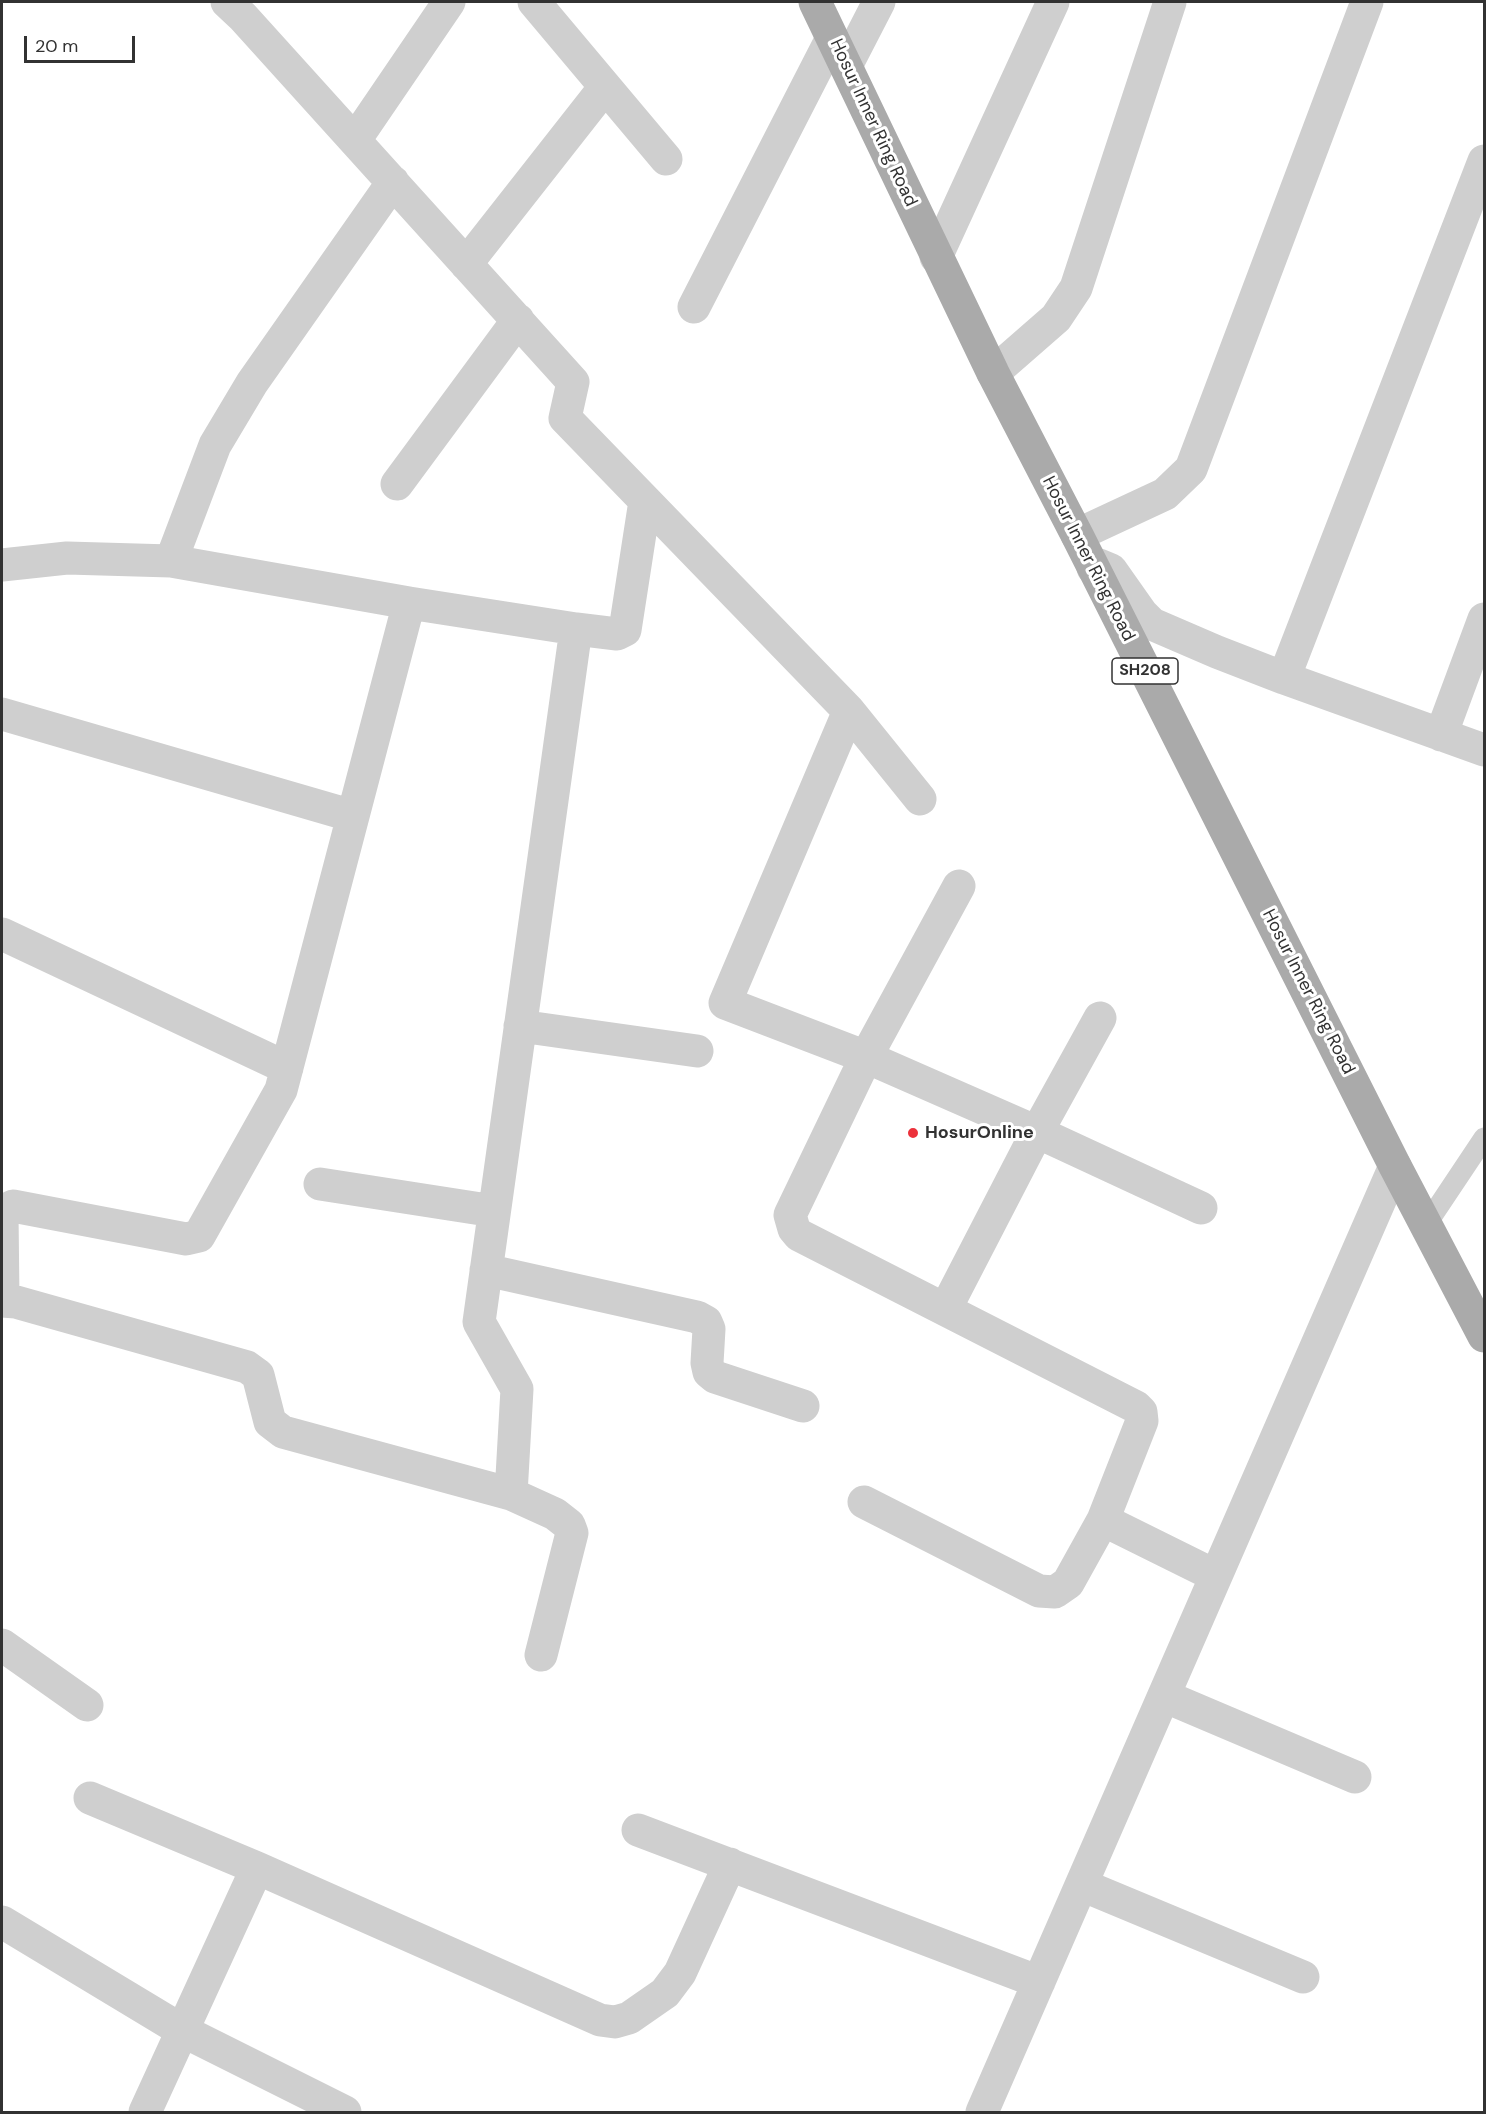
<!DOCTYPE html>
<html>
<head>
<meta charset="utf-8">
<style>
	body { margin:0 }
	#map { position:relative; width:1486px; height:2114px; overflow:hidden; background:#fff; font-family:"DM Sans",sans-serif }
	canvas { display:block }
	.frame { position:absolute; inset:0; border:3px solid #323232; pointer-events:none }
	.scale { position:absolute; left:24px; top:36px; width:111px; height:27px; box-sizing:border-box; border:3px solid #323232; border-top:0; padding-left:8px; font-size:18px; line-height:21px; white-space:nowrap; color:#323232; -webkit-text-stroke:4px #fff; paint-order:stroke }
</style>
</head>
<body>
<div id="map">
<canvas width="1486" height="2114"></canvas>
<div class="frame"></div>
<div class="scale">20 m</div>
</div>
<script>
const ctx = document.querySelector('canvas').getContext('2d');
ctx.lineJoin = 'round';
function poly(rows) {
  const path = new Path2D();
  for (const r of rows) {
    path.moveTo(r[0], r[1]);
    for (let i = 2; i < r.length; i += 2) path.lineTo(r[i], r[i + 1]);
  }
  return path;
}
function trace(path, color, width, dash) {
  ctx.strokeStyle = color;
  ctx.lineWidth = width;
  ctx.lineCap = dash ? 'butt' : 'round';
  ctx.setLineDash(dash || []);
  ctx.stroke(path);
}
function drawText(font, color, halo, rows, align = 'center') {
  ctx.font = font + ' "DM Sans",sans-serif';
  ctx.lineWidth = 6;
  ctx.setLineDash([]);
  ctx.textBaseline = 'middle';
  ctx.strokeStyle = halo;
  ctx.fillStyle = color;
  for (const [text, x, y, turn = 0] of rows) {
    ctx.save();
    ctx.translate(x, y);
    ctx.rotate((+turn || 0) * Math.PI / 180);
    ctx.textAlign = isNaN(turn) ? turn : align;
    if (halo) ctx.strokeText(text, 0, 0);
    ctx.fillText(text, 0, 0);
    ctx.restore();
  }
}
trace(poly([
	[1426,1225,1484,1138]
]), '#cfcfcf', 21);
trace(poly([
	[227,2,243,17,573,382,565,418,849,711,725,1003,866,1057,1037,1132,1201,1208],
	[534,2,666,159],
	[846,66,879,2],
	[355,140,449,2],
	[936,257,1053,2],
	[466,264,605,87],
	[694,307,832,38],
	[993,373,1056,318,1076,288,1170,2],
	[397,484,518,320],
	[1077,535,1165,494,1191,469,1367,2],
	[171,561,215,445,252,383,393,182],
	[2,565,67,558,171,561,409,603,281,1090,199,1236,186,1239,13,1206,2,1213,3,1300],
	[1093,568,1099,565,1111,570,1142,614,1152,624,1217,652,1284,678,1484,750],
	[576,629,617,634,625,630,645,501],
	[1284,678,1484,161],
	[849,711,920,799],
	[2,714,353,816],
	[1441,735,1484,619],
	[959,886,866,1057,790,1215,794,1229,799,1235,1136,1407,1141,1412,1142,1421,1103,1520,1216,1576],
	[2,934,287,1068],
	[520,1026,697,1051],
	[320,1184,494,1211],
	[486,1270,697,1317,706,1322,709,1329,707,1363,709,1372,715,1377,803,1406],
	[2,1301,16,1302,247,1367,258,1375,270,1422,283,1432,511,1494,517,1389,479,1322,576,629,409,603],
	[946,1308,1037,1132,1100,1018],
	[511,1494,555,1514,569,1525,572,1533,541,1655],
	[864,1502,1039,1591,1055,1592,1068,1583,1103,1520],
	[2,1645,87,1705],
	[1164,1696,1355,1777],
	[90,1798,257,1868,600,2020,615,2022,629,2018,665,1993,680,1973,730,1864],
	[638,1830,1039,1982],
	[1082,1885,1303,1977],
	[2,1922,183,2031,345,2112],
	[145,2112,257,1868],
	[982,2112,1395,1166]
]), '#cfcfcf', 33);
trace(poly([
	[815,2,993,373,1077,535,1395,1166,1484,1336]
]), '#aaa', 33);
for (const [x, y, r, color] of [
	[913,1133,6,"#ec313b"]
]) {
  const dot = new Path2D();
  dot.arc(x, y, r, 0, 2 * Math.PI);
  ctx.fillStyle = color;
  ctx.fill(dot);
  trace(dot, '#fff', 2);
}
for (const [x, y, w] of [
	[1145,671,66]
]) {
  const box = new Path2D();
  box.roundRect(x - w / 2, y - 13, w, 26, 4.5);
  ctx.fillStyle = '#fff';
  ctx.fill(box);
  trace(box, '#323232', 1.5);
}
drawText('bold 16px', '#323232', null, [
	["SH208",1145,671]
]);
drawText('18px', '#323232', '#fff', [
	["Hosur Inner Ring Road",873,123,65],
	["Hosur Inner Ring Road",1088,559,63],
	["Hosur Inner Ring Road",1308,992,63]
]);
drawText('bold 18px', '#323232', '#fff', [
	["HosurOnline",925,1133]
], 'left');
</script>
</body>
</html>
